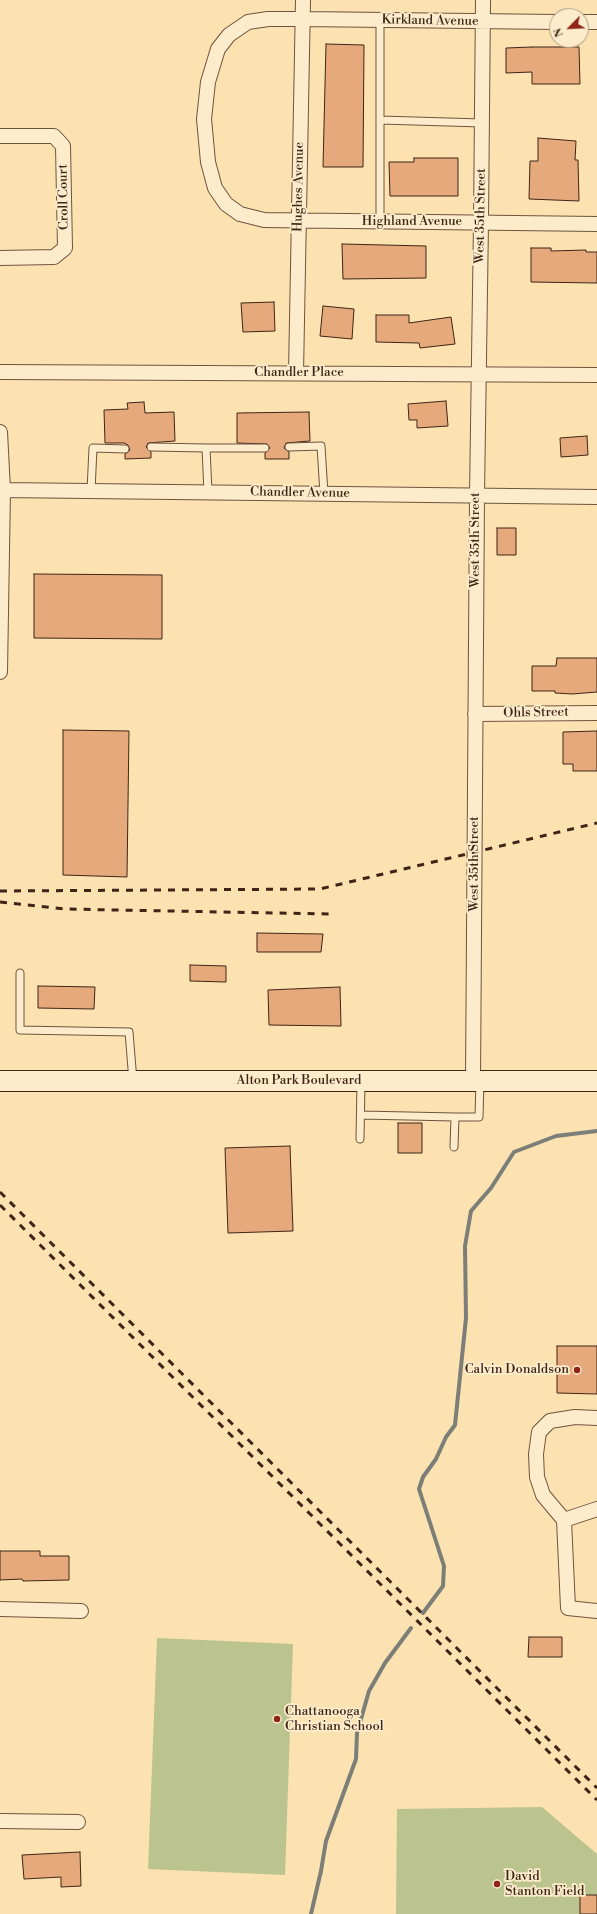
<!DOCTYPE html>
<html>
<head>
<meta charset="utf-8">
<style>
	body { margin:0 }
	#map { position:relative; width:597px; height:1914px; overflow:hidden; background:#fce1b1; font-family:"Libre Bodoni",serif }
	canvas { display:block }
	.north { position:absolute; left:549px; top:8px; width:40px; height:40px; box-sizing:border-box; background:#fdeccc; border:1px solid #b19c84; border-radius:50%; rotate:246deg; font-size:11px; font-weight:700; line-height:16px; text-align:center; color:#3e2517 }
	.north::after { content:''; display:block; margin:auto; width:14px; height:18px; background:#8f2418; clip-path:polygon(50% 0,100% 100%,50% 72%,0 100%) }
</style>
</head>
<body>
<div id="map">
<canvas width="597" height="1914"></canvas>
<div class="north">N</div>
</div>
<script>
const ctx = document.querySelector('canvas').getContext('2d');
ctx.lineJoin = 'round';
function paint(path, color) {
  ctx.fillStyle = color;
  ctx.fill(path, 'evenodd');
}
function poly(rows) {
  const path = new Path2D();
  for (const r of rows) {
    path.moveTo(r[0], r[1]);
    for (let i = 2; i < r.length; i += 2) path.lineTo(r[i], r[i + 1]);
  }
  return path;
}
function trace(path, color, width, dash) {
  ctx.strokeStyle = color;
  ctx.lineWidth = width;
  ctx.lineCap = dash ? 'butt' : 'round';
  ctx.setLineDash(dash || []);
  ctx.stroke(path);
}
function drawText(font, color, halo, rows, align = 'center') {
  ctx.font = font + ' "Libre Bodoni",serif';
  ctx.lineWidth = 3.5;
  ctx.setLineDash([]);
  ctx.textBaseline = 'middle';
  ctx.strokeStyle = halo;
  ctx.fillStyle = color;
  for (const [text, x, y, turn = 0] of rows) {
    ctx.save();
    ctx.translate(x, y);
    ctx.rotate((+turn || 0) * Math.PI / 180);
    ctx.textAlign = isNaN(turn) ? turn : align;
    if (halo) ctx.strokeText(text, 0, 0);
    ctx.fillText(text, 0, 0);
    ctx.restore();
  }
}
paint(poly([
	[157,1638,293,1644,285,1875,148,1869],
	[542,1807,597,1854,597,1914,396,1914,397,1809]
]), '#bbc48f');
trace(poly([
	[423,1613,443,1586,444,1566,419,1489,423,1477,436,1459,446,1437,455,1425,466,1318,465,1246,471,1211,491,1188,514,1152,556,1136,597,1131],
	[311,1914,321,1871,326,1841,356,1759,357,1733,369,1691,385,1663,411,1628]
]), '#7c7e78', 4);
const building = poly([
	[326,44,364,45,363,167,323,167,326,44],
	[532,47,579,47,580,84,532,84,532,72,506,73,506,48,532,47],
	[538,138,576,141,575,160,578,160,579,201,529,199,530,161,538,161,538,138],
	[414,158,458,158,458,196,390,196,389,162,414,162,414,158],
	[342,244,426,246,426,278,343,279,342,244],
	[531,248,551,248,551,251,586,250,586,252,597,252,597,283,531,282,531,248],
	[274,302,275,331,243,332,241,303,274,302],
	[323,306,354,309,352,339,320,336,323,306],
	[376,315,409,315,409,323,451,317,455,344,420,348,419,343,376,342,376,315],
	[446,401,448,426,417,428,417,420,409,420,408,404,446,401],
	[144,402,145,413,174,412,175,441,148,443,146,447,151,452,151,458,125,459,125,454,130,450,128,445,124,443,105,443,104,410,128,409,127,403,144,402],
	[309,412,310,441,286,443,284,448,289,452,289,459,265,459,265,453,270,448,267,444,237,443,237,413,309,412],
	[587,436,588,455,561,457,560,438,587,436],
	[497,528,516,528,516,555,497,555,497,528],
	[34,574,162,575,162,639,34,638,34,574],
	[557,658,597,658,597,692,572,694,555,693,555,691,532,691,532,666,556,666,557,658],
	[63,730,129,731,127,877,63,875,63,730],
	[597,731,597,771,573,771,573,764,563,764,563,732,597,731],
	[257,933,323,934,321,952,257,952,257,933],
	[190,965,226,966,226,982,190,981,190,965],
	[38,986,95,987,94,1009,38,1008,38,986],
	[340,987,341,1026,269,1025,268,990,340,987],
	[398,1123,422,1123,422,1153,398,1153,398,1123],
	[290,1146,293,1231,228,1233,225,1148,290,1146],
	[557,1346,597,1346,597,1394,557,1393,557,1346],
	[0,1551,40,1551,40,1556,69,1556,69,1580,23,1581,22,1579,0,1580,0,1551],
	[529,1637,562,1637,562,1657,528,1657,529,1637],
	[80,1852,81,1886,61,1887,61,1877,24,1879,22,1855,80,1852],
	[580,1895,597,1895,597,1914,580,1914,580,1895]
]);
paint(building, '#e6a97c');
trace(building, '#3e2517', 1);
const service = poly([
	[380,120,482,123],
	[380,222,380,20],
	[151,447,206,448],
	[289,447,321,446,324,494],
	[91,491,93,448,125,449],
	[208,492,206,448,265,448],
	[20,973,20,1030,129,1032,133,1081],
	[361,1115,455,1117,454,1147],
	[455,1117,479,1117,480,1081],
	[360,1139,361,1082]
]);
const minor = poly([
	[557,22,302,19,268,19,248,22,229,35,218,49,208,82,204,119,208,162,215,188,226,204,240,214,264,220,597,224],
	[581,22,597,22],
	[0,136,54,136,63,146,65,248,54,257,0,258],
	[0,372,597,375],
	[296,373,303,0],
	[0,432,3,490,0,672],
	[3,490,597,497],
	[475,714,597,713],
	[473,1081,477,495,481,222,483,0],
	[597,1418,575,1417,550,1421,539,1432,536,1454,537,1477,543,1495,564,1520,568,1608,597,1611],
	[564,1520,597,1509],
	[0,1609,81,1611],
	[0,1821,78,1822]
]);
const secondary = poly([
	[0,1081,597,1081]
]);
trace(service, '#6e543e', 9);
trace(minor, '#6e543e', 16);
trace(secondary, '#3e2517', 22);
trace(service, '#fdeccc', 7);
trace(minor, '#fdeccc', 14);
trace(secondary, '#fdeccc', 20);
trace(poly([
	[0,891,320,889,597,823],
	[0,902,64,909,329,914],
	[0,1192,597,1788],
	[0,1205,597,1800]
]), '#3e2517', 3, [7, 7]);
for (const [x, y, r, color] of [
	[577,1370,4,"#8f2418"],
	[277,1719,4,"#8f2418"],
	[497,1884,4,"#8f2418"]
]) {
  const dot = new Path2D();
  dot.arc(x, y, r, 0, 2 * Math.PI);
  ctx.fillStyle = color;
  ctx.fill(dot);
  trace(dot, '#fdeccc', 1.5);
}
drawText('13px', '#3e2517', '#fdeccc', [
	["Kirkland Avenue",430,21,1],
	["Hughes Avenue",299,187,-89],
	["Croll Court",64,197,-91],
	["West 35th Street",481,216,-89],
	["Highland Avenue",412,222],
	["Chandler Place",299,373],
	["Chandler Avenue",300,493,1],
	["West 35th Street",476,540,-90],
	["Ohls Street",536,713,-1],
	["West 35th Street",475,864,-90],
	["Alton Park Boulevard",299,1081]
]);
drawText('13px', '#3e2517', '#fdeccc', [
	["Calvin Donaldson",569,1370,"right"],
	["Chattanooga",285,1712],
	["Christian School",285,1727],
	["David",505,1877],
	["Stanton Field",505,1892]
], 'left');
</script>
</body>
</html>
